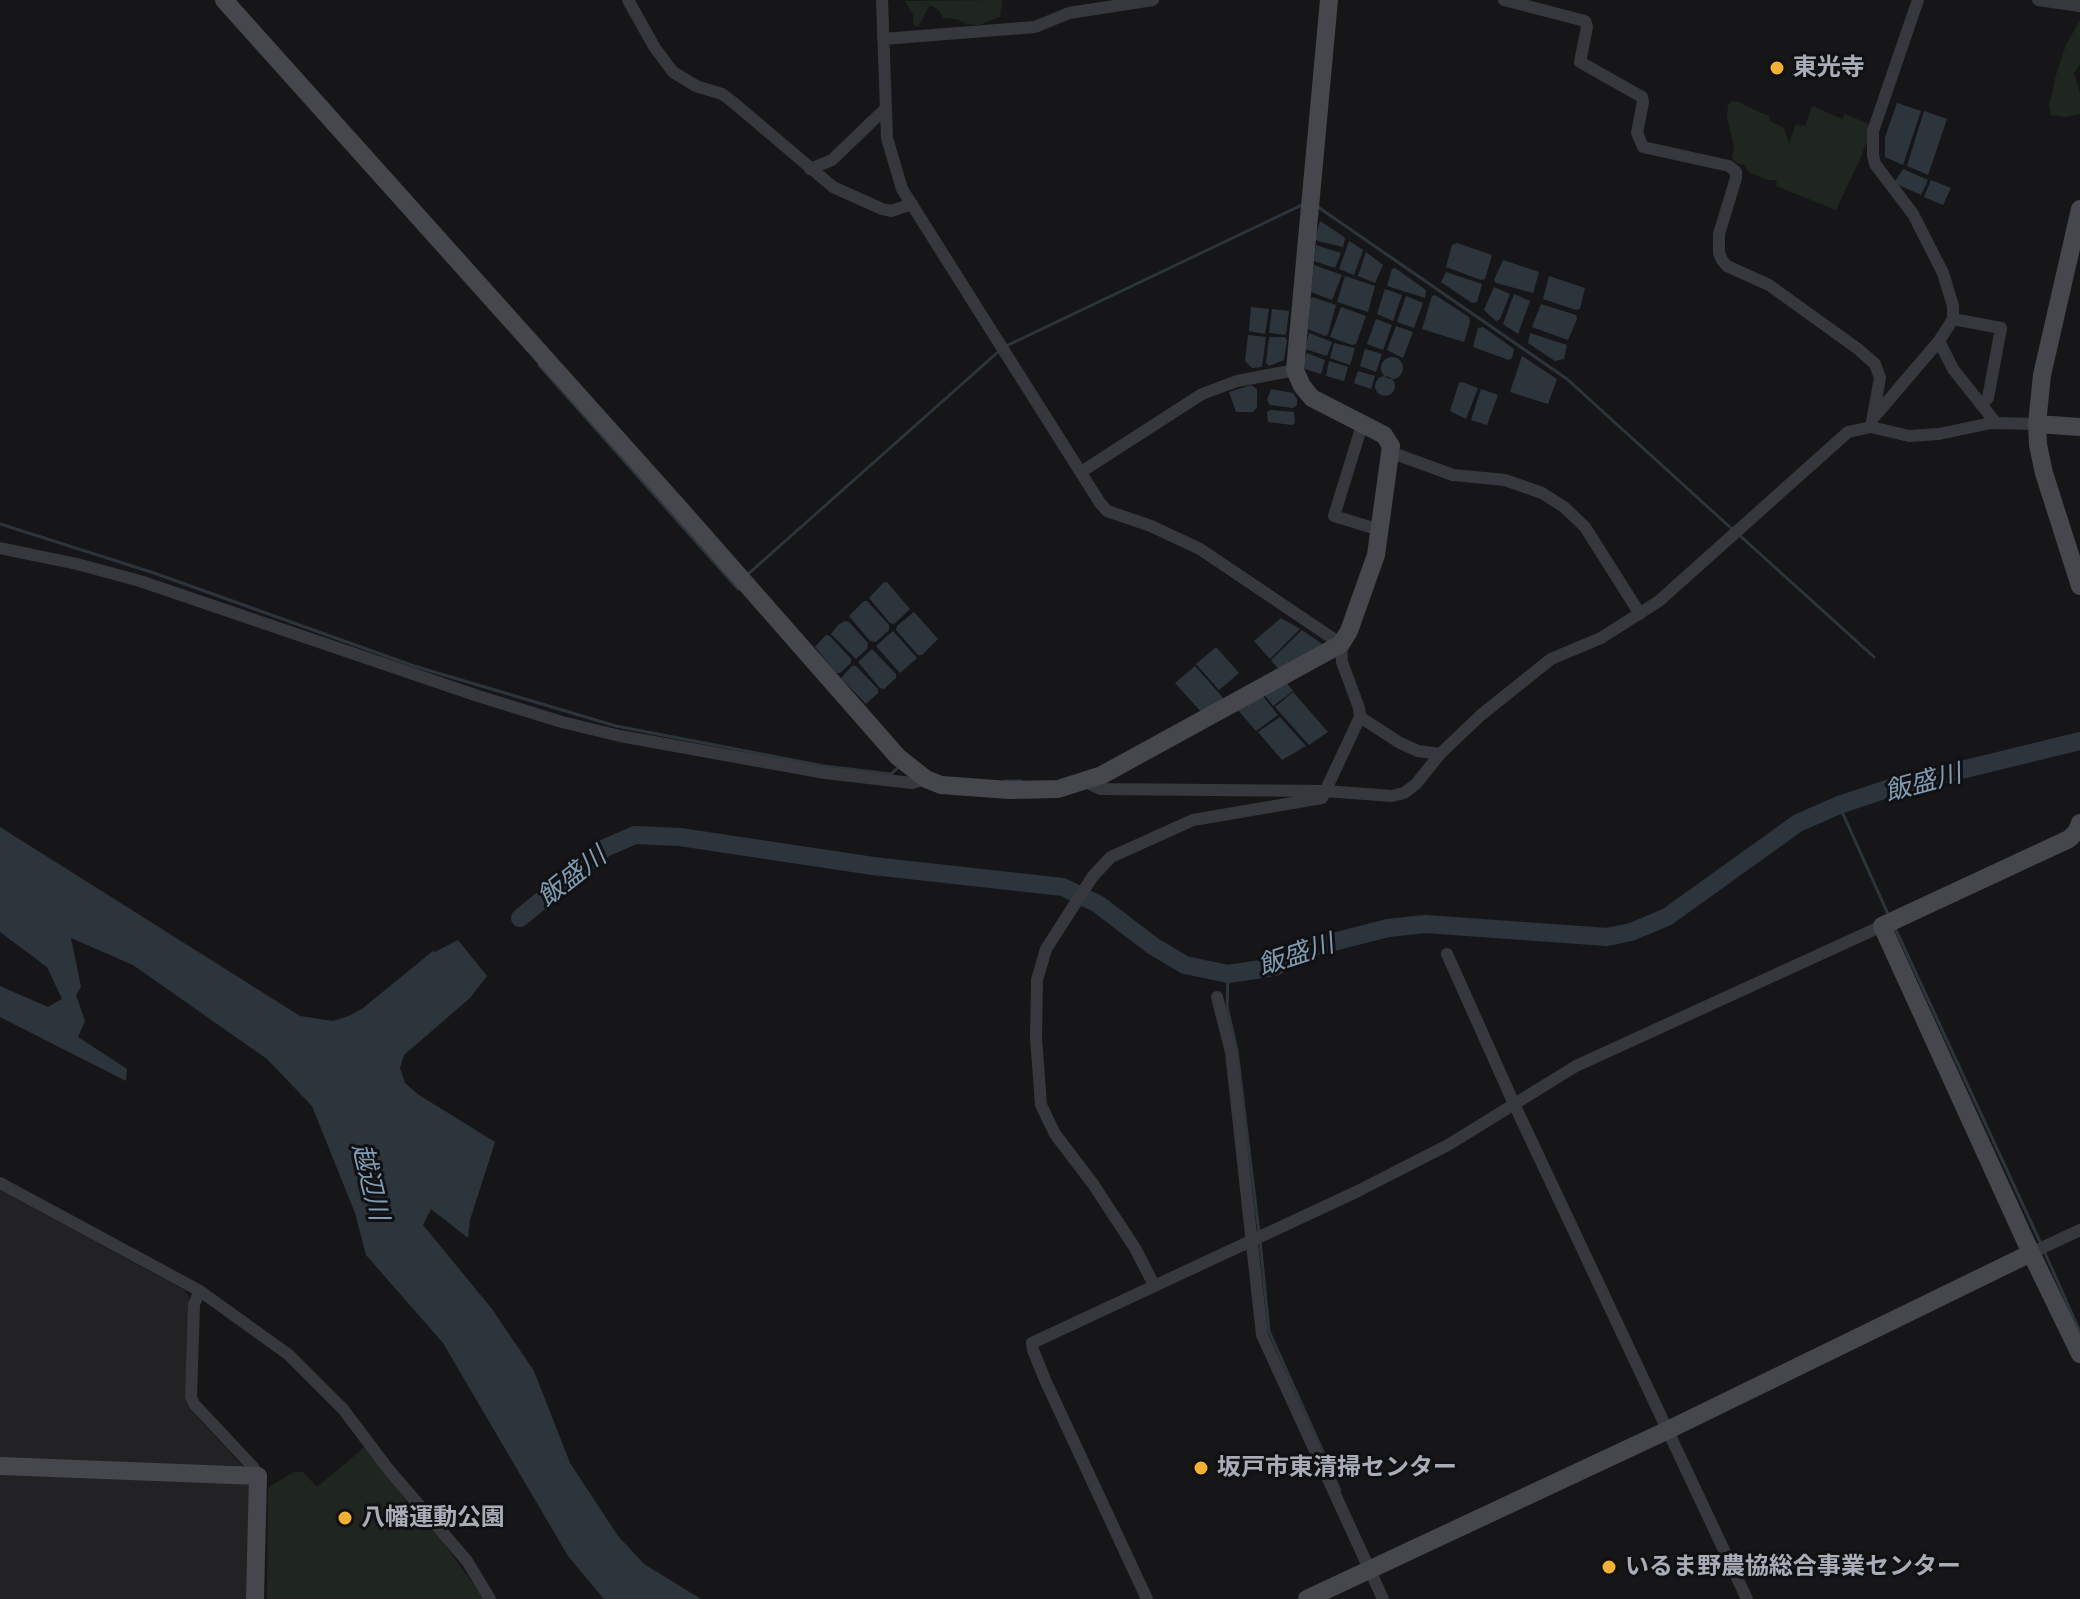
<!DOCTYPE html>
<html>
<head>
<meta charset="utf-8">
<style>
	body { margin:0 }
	canvas { display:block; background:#161618 }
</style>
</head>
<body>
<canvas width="2080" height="1599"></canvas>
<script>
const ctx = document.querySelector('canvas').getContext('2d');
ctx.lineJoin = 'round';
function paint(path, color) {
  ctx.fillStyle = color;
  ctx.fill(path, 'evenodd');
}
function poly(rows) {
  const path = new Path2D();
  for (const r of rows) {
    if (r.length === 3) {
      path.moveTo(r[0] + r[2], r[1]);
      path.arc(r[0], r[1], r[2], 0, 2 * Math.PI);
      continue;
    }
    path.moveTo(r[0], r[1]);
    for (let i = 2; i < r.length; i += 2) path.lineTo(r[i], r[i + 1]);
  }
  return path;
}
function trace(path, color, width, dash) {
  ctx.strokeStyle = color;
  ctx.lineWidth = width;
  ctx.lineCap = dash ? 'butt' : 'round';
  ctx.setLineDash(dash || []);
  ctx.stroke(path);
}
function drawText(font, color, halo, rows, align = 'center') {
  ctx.font = font + ' "Public Sans","Noto Sans JP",sans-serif';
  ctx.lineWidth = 6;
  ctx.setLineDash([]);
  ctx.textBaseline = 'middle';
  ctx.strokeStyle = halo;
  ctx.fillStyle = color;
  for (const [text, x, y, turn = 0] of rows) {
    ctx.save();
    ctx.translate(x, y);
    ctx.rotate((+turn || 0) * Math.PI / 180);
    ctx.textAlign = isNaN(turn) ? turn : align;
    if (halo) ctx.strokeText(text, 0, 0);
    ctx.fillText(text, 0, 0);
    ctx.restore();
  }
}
paint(poly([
	[0,1190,184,1290,189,1297,185,1399,188,1407,251,1475,247,1599,0,1599]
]), '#222225');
paint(poly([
	[1002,0,1000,17,979,25,966,24,957,19,943,18,939,10,930,5,918,27,913,24,913,15,905,1],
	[2080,20,2080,64,2074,73,2080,93,2080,114,2065,117,2051,115,2049,106,2056,75,2066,45],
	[1731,101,1740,102,1745,106,1769,116,1770,121,1784,128,1789,144,1796,124,1805,126,1812,106,1842,119,1845,114,1873,126,1860,159,1836,210,1776,186,1777,180,1768,180,1749,172,1743,164,1736,163,1732,157,1734,146,1727,117,1728,106],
	[366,1446,402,1495,442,1541,484,1599,267,1599,268,1488,294,1472,303,1472,317,1487]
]), '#1e261f');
paint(poly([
	[1897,103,1921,111,1903,165,1885,157,1885,137],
	[1924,111,1947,119,1928,175,1907,166],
	[1903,169,1928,180,1921,195,1894,183],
	[1931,180,1951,188,1943,205,1924,197],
	[1320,221,1343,236,1345,239,1343,247,1318,241,1315,239],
	[1349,241,1363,250,1354,275,1339,269],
	[1457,243,1492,255,1485,279,1481,280,1446,267,1452,245],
	[1316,245,1341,253,1335,268,1314,261],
	[1366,252,1383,265,1375,283,1358,276],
	[1503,260,1539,272,1533,293,1496,283,1494,280],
	[1314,265,1342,275,1332,300,1311,292],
	[1395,268,1426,290,1425,298,1387,286,1392,269],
	[1446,272,1482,284,1477,302,1472,303,1441,282],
	[1345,276,1375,286,1368,312,1337,302],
	[1549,276,1585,288,1580,309,1576,310,1543,299],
	[1494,287,1510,294,1500,319,1496,321,1484,310],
	[1385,289,1402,295,1393,321,1377,314],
	[1514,294,1530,301,1518,334,1503,324],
	[1435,295,1469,317,1470,322,1464,342,1422,329,1432,296],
	[1406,296,1423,303,1414,328,1397,322],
	[1312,297,1336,305,1328,334,1325,336,1308,329,1310,300],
	[1541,304,1576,315,1577,319,1568,340,1532,327],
	[1251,307,1269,309,1265,334,1249,331],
	[1341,307,1366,316,1356,344,1352,345,1330,337],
	[1272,309,1289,311,1286,335,1269,333],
	[1376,319,1392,325,1383,350,1367,344],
	[1396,326,1413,332,1403,358,1387,350],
	[1483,327,1514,349,1512,358,1509,360,1473,347,1478,328],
	[1309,333,1332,342,1327,356,1305,349],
	[1530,333,1567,345,1564,359,1555,361,1528,343],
	[1248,335,1266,337,1262,367,1252,368,1245,361],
	[1269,337,1285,337,1287,340,1284,360,1269,366,1266,363],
	[1334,343,1355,348,1350,365,1330,358],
	[1365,349,1382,354,1376,372,1360,366],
	[1307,353,1325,360,1321,374,1305,369,1303,363],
	[1522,356,1557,379,1548,404,1510,392],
	[1392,368,11],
	[1329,361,1348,367,1344,381,1326,376],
	[1358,371,1375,376,1371,389,1354,383],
	[1385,386,10],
	[1462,382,1478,388,1466,419,1450,411,1459,383],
	[1251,385,1257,389,1257,407,1253,412,1236,412,1229,392],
	[1271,389,1293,393,1297,399,1297,405,1293,408,1270,405,1267,400],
	[1481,389,1498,395,1487,425,1471,420],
	[1270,410,1294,412,1295,423,1292,425,1268,422,1267,412],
	[887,582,910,609,894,624,890,623,869,598,883,583],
	[864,601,867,601,889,625,889,630,876,642,870,641,849,616],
	[914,612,938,639,922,655,918,655,896,630,897,626],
	[1281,618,1300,629,1270,659,1254,641],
	[845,621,849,622,868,643,867,649,856,659,831,634,838,625],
	[1302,630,1321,643,1321,647,1279,670,1271,660],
	[893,631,917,658,900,673,876,646],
	[826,635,830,636,851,659,851,663,840,673,836,673,815,647],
	[1216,647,1239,673,1219,690,1196,664],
	[872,649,896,674,896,678,884,689,880,688,858,662],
	[852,666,856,666,878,689,878,693,866,704,841,678],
	[1195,666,1225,700,1202,713,1175,683],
	[1286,682,1293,691,1273,706,1263,693],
	[1293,692,1328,732,1309,745,1275,707],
	[1262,695,1278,715,1256,731,1238,710],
	[1280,717,1306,746,1282,760,1258,732],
	[0,827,300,1016,333,1021,349,1016,363,1008,433,951,435,952,458,940,487,976,470,998,404,1055,400,1068,405,1083,419,1095,495,1142,470,1220,468,1238,431,1209,423,1225,492,1309,534,1371,570,1463,618,1536,644,1564,701,1599,604,1599,568,1556,443,1343,366,1255,355,1213,312,1106,267,1059,133,965,71,938,81,987,76,995,85,1021,78,1037,127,1069,126,1081,0,1017,0,986,48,1007,62,999,47,967,0,932]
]), '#2c353c');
trace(poly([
	[1318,207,1567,379,1732,529],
	[1004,347,1304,204],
	[539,365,738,589],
	[0,524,154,573,414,666,616,726,824,766,891,774,900,766],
	[1737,533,1874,657],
	[747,575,998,352],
	[1005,781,1021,781],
	[1839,805,1888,914],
	[1895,928,2041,1244],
	[1228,974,1227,1007,1237,1050,1259,1233],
	[1260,1241,1269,1331,1340,1490],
	[2044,1251,2080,1332]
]), '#2c353c', 3);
trace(poly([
	[520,918,605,848,635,835,680,837,873,866,1063,887,1098,904,1153,946,1185,965,1228,974,1275,967,1306,949,1388,928,1425,924,1607,937,1631,932,1667,917,1798,823,1839,805,1896,786,2080,741]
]), '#2c353c', 18);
trace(poly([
	[628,0,655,48,673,72,696,86,722,94,734,103,833,187,882,209,891,211,912,204],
	[882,0,887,138,902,189,1100,503,1107,511,1151,526,1200,549,1341,644,1342,662,1359,708,1360,717,1322,798,1193,820,1111,857,1093,876,1046,949,1037,980,1036,1037,1041,1105,1055,1134,1093,1184,1135,1248,1154,1285],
	[1504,0,1585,21,1587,27,1580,62,1642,97,1643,102,1637,133,1643,147,1729,166,1736,172,1736,178,1719,234,1719,253,1722,260,1727,266,1769,285,1858,349,1875,364,1880,378,1871,427],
	[2038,0,2080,6],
	[883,39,1035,27,1069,13,1153,0],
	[810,169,832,160,886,108],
	[1953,319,2001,328,1988,398,1981,405],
	[1939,341,1953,369,1996,423],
	[1875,416,1939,341,1953,319,1953,306,1943,273,1913,214,1875,164,1873,155,1873,131,1918,0],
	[1363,422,1334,516,1380,530],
	[1390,452,1453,475,1505,480,1542,493,1564,507,1585,527,1640,614],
	[1081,472,1202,394,1237,381,1295,370],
	[0,548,77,564,140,581,478,696,562,722,620,736,825,773,912,783,926,779],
	[1360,717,1400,743,1418,751,1440,754],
	[1084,781,1100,789,1325,791,1392,796,1404,793,1416,784,1440,754,1481,715,1551,659,1601,638,1659,601,1848,432,1871,427,1909,436,1939,434,1991,423,2037,424],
	[1447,954,1515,1106,1747,1599],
	[1217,997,1231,1052,1262,1335,1383,1599],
	[0,1183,200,1291,289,1355,343,1409,389,1470,467,1561,490,1599],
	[2031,1253,2080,1230],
	[200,1291,194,1304,191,1397,194,1404,253,1467,258,1476],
	[1147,1599,1046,1382,1033,1350,1032,1343,1356,1192,1448,1145,1576,1066,1882,926]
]), '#37383d', 12);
trace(poly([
	[224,0,682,511,898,757,926,779,941,785,1009,790,1058,789,1102,775,1341,644,1349,631,1376,555,1391,446,1384,435,1312,398,1302,386,1295,370,1329,0],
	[2080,209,2042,375,2037,424,2038,445,2044,473,2080,586],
	[2037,424,2080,427],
	[2080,823,2077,831,2069,839,1882,926,2031,1253,2080,1354],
	[0,1466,258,1476,255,1599],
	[1307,1599,1668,1430,2031,1253]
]), '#45474d', 18);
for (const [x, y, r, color] of [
	[1777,68,8,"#f2b134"],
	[1201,1468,8,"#f2b134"],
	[345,1518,8,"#f2b134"],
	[1609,1567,8,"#f2b134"]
]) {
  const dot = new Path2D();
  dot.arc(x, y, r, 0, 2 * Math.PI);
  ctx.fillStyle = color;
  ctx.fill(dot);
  trace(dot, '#111113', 3);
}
drawText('bold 24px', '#a8adb8', '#111113', [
	["東光寺",1793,68],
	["坂戸市東清掃センター",1217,1468],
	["八幡運動公園",361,1518],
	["いるま野農協総合事業センター",1625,1567]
], 'left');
drawText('italic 26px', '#7f9bb3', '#111113', [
	["飯盛川",1923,783,-15],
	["飯盛川",572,877,-38],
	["飯盛川",1296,955,-18],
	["越辺川",370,1182,76]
]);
</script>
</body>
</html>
